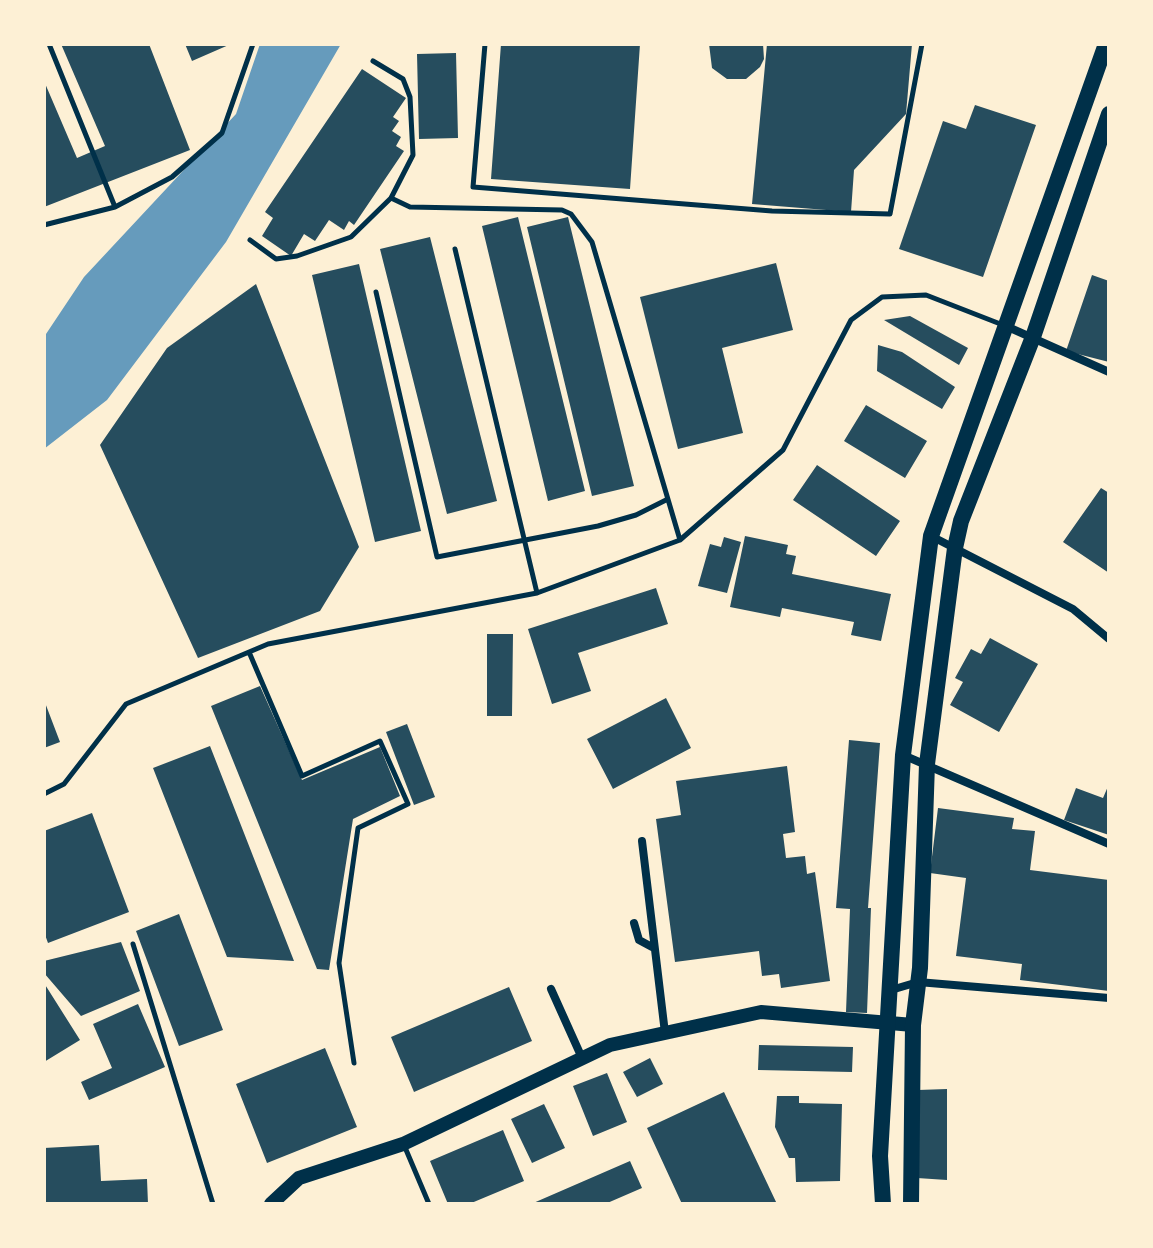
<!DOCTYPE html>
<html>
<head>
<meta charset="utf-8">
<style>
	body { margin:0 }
	#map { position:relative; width:1153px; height:1248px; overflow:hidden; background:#fdf0d5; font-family:Overpass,sans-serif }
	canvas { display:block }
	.frame { position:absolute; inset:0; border:46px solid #fdf0d5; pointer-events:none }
</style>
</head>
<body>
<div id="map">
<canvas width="1153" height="1248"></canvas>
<div class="frame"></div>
</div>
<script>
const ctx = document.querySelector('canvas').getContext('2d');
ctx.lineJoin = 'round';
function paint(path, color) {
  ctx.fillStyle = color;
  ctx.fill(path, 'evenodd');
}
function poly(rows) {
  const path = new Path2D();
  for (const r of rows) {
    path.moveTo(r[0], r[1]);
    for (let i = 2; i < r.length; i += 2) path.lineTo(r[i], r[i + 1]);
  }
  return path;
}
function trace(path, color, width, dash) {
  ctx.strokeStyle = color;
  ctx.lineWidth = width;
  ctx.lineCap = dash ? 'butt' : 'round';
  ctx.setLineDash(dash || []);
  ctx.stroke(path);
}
paint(poly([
	[260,44,341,44,226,242,107,400,44,449,44,337,84,277,236,114]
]), '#669bbc');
paint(poly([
	[61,44,149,44,190,150,44,207,44,81,77,158,105,146],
	[185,44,231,44,192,61],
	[501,44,640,44,630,189,491,179],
	[709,44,763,44,764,59,760,67,746,79,727,79,712,68],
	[767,44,912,44,906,114,854,170,851,212,752,204],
	[456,53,458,138,419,139,417,54],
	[362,69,406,98,393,117,399,121,392,131,401,137,396,146,404,151,354,225,349,221,344,230,329,220,315,241,304,234,291,256,262,236,273,218,265,212],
	[975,105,1036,125,983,277,899,249,943,121,966,129],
	[518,217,585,491,548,501,482,226],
	[568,217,634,486,592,496,527,227],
	[430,237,497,501,447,514,380,249],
	[776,263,793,330,722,348,743,433,678,449,640,297],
	[359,264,421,531,375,542,312,275],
	[1092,275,1109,281,1109,362,1066,351],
	[256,284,359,547,320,611,198,658,100,445,167,348],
	[910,316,968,348,959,365,884,320],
	[878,345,902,352,955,387,942,409,877,371],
	[866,405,927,441,905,478,844,441],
	[817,465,900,521,876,556,793,500],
	[1101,488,1109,493,1109,573,1063,542],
	[745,536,788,545,786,554,796,556,792,574,891,594,881,641,851,635,854,622,782,608,780,617,730,607],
	[724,537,741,542,727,593,698,586,710,544,721,547],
	[656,588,668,624,578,653,591,691,552,704,528,629],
	[487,634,513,634,512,716,487,716],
	[990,638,1038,664,999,732,950,705,963,682,955,678,971,649,981,654],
	[260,686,302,780,380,747,400,796,353,819,329,970,317,969,211,706],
	[666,698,691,748,613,789,587,739],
	[44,700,60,742,44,748],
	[407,724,435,797,414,805,386,732],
	[849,740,880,743,868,908,871,908,867,1013,846,1012,850,909,836,908],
	[210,746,294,961,227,957,153,768],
	[787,766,795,832,783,834,786,858,805,856,807,874,815,872,830,981,781,988,779,974,762,976,759,951,675,962,656,819,681,815,676,781],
	[1109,784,1109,835,1064,820,1076,788,1103,798],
	[938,808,1014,818,1012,829,1035,831,1030,870,1109,880,1109,991,1020,980,1022,964,956,956,966,878,930,873],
	[92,813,129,912,48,943,44,932,44,831],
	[179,914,223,1030,179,1046,136,931],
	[121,942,140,991,81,1016,44,973,44,961],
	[44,983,80,1040,44,1062],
	[509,987,532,1041,414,1092,391,1037],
	[138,1004,165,1067,89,1100,81,1082,112,1068,93,1024],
	[759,1045,853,1047,852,1072,758,1070],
	[325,1048,357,1127,267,1163,236,1084],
	[650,1058,663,1084,637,1097,623,1072],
	[607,1073,627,1122,593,1136,573,1086],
	[947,1089,947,1180,917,1178,918,1090],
	[724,1092,777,1204,682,1204,647,1128],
	[777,1096,799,1096,799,1103,842,1104,840,1181,796,1182,795,1158,789,1158,775,1127],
	[544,1104,565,1148,532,1163,511,1119],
	[503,1130,524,1181,469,1204,448,1204,430,1161],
	[99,1145,101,1181,147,1179,148,1204,44,1204,44,1148],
	[630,1161,642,1188,605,1204,531,1204]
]), '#264d5e');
trace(poly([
	[49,44,115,207],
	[485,44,473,187,772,211,890,214,922,44],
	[373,61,403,79,410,97,413,155,391,198,410,207,562,210,571,214,592,242,680,540],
	[44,225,115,207,172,177,222,133,253,44],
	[250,240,276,259,297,256,351,237,391,198],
	[455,249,537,593],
	[376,292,437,557,598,526,636,515,666,500],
	[249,652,302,776,380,741,408,804,358,828,339,963,354,1063],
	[44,794,64,784,126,704,268,644,537,593,680,540,783,450,851,320,882,297,926,295,1003,325],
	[133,944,213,1204],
	[404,1145,429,1204]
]), '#003049', 5);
trace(poly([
	[1008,327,1109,372],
	[931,536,1073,609,1109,639],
	[903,755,1109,844],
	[642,841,665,1033],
	[634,923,639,940,652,947],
	[551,989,582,1058],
	[891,990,918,982,1109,998]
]), '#003049', 8);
trace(poly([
	[271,1204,299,1178,403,1144,610,1045,761,1012,913,1025]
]), '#003049', 14);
trace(poly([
	[883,1204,880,1156,903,755,931,536,1106,44],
	[911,1204,913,1025,920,968,927,764,955,548,961,521,1033,337,1109,114]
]), '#003049', 16);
</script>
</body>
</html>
